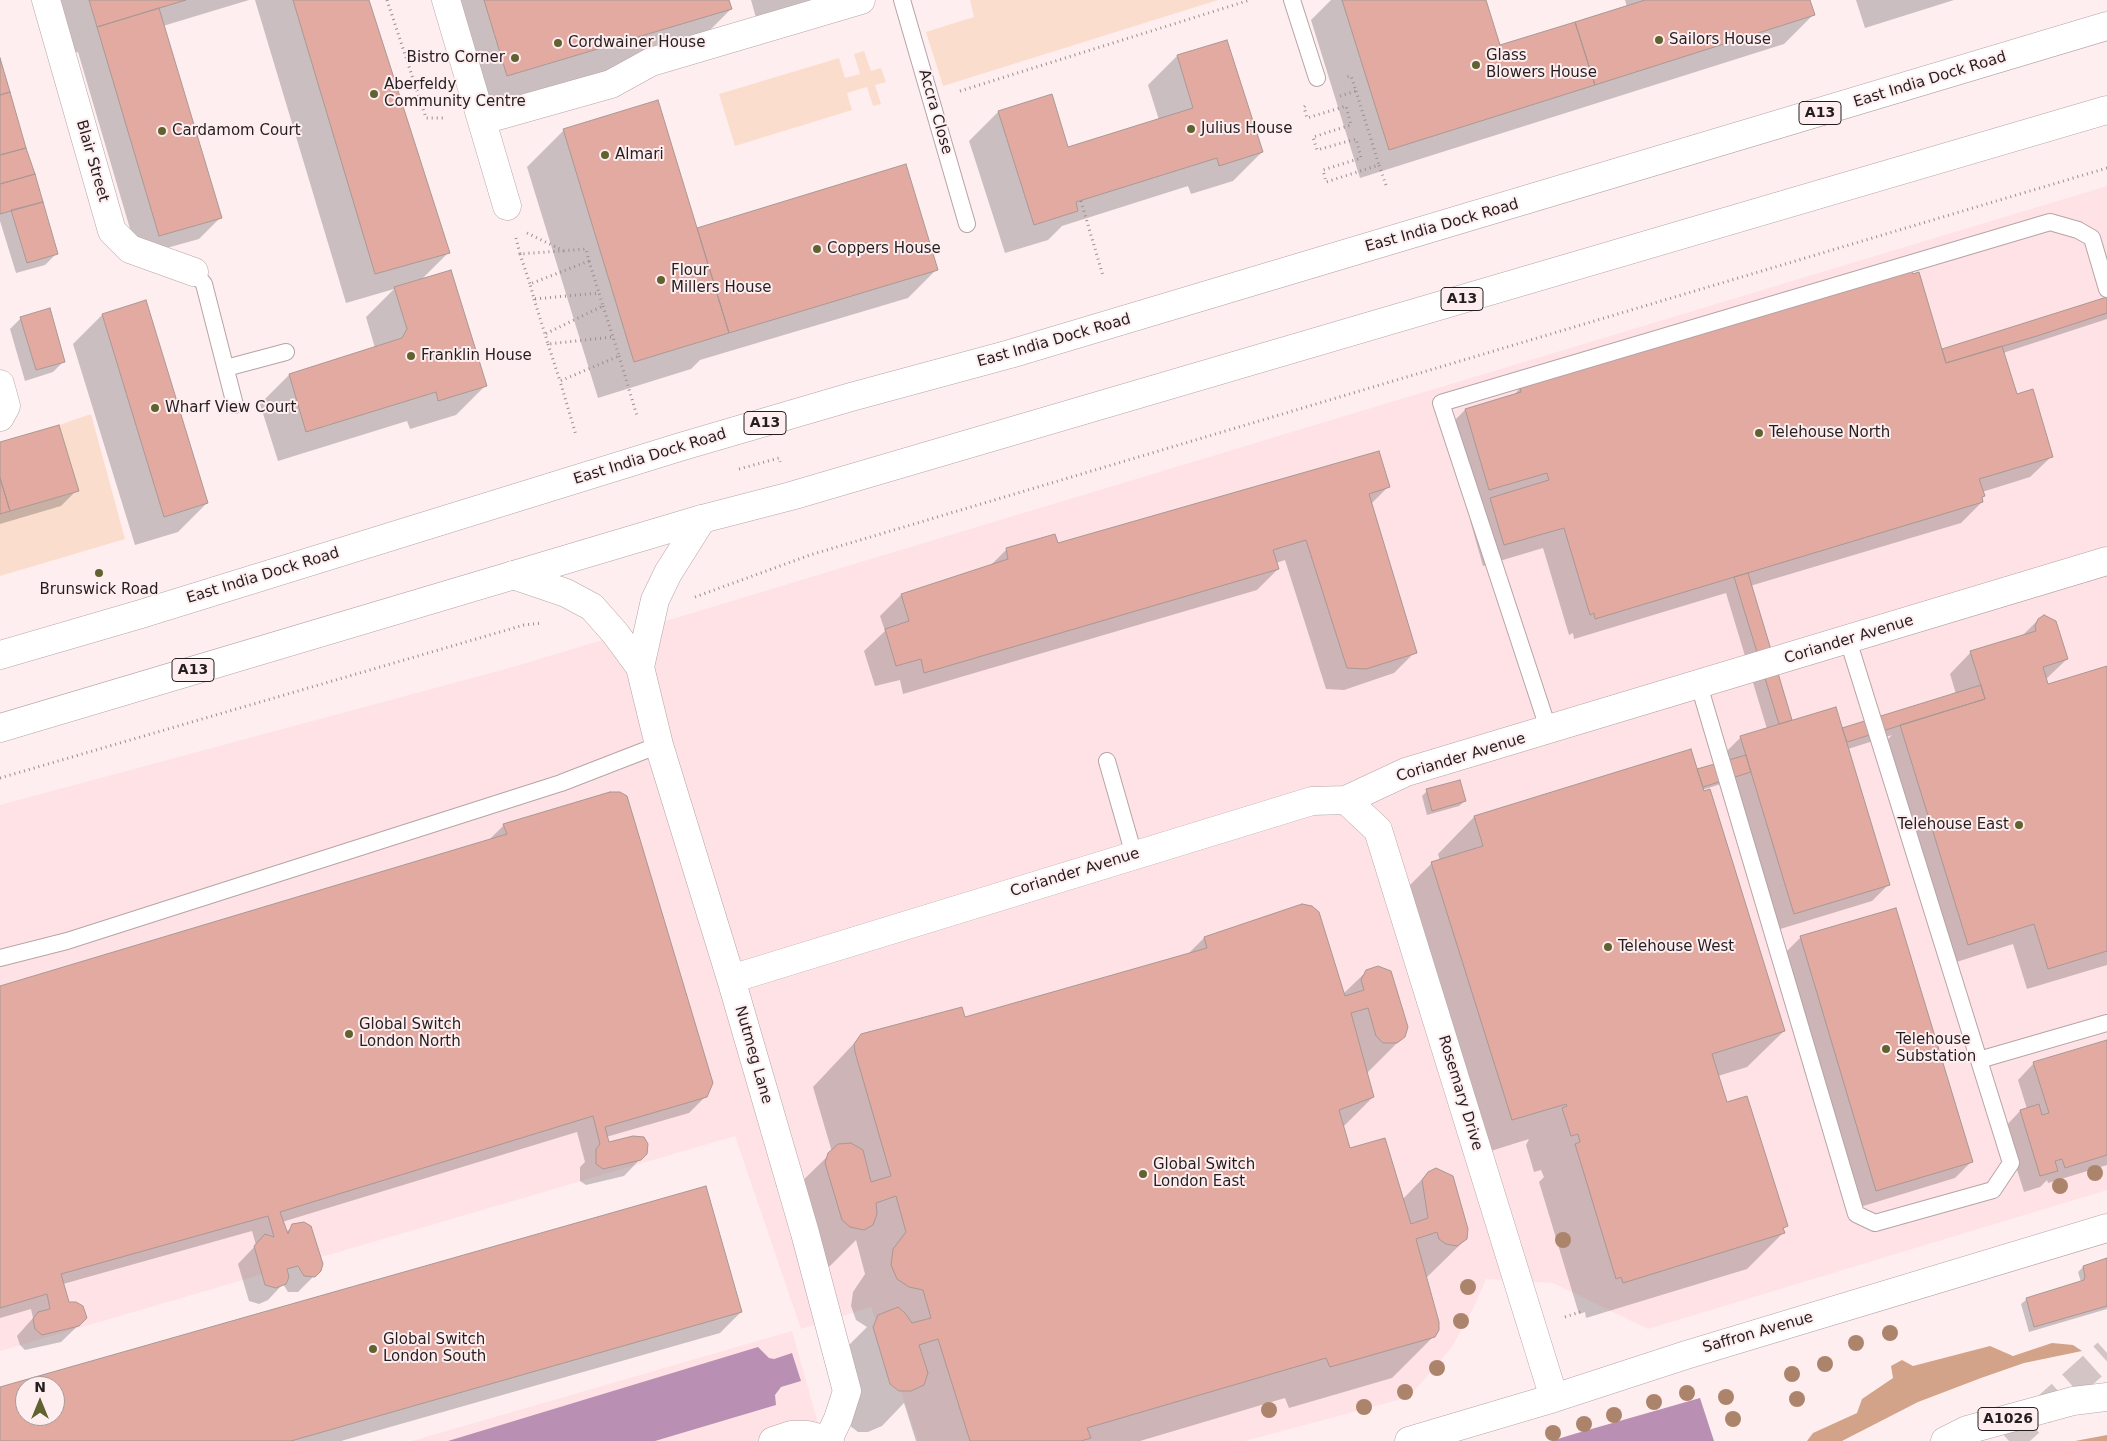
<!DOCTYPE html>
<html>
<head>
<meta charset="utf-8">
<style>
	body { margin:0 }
	#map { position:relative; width:2107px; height:1441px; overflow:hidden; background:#feeef0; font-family:"DejaVu Sans",sans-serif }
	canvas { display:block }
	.north { position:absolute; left:15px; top:1376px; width:50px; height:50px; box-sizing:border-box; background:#feeef0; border:1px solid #a79b9c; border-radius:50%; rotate:0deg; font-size:14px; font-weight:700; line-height:20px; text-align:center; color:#251e1f }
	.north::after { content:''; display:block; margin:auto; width:18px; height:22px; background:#61622f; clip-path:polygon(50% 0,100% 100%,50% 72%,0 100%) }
</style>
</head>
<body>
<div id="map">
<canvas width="2107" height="1441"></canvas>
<div class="north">N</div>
</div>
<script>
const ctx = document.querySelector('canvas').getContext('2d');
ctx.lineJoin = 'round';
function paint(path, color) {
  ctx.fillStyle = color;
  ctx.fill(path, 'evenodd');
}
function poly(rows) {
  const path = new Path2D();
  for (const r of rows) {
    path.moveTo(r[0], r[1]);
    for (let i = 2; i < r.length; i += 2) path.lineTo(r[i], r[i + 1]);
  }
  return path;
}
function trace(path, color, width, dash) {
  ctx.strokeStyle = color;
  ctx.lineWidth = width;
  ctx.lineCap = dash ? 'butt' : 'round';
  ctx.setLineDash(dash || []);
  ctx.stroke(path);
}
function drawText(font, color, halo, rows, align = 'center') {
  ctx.font = font + ' "DejaVu Sans",sans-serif';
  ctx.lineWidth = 4;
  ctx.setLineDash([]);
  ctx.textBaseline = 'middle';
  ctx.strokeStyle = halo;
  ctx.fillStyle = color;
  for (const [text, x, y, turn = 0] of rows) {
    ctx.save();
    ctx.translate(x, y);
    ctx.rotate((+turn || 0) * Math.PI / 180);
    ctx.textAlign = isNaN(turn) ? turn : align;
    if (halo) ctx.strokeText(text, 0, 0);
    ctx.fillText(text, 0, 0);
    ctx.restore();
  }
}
paint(poly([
	[2107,186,2107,1190,1648,1329,1553,1283,1486,1279,1473,1309,1452,1347,1409,1397,1245,1441,918,1441,871,1307,801,1329,735,1136,0,1351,0,805,513,667],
	[792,1331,823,1441,412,1441]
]), '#ffe2e5');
paint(poly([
	[970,0,1218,0,943,86,926,32,974,17],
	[864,51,871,71,881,68,886,82,875,85,881,104,873,106,867,87,847,93,852,110,735,146,719,94,839,58,845,78,860,74,854,54],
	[91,414,125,539,0,576,0,514,79,491,59,425]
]), '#fbddcd');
paint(poly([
	[2052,1343,2073,1345,2082,1351,2024,1363,1981,1378,1918,1402,1842,1441,1807,1441,1813,1433,1857,1413,1862,1399,1893,1378,1891,1366,1902,1360,1913,1366,1990,1346,2013,1356],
	[2107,1435,2107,1441,2075,1441]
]), '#d2a388');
paint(poly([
	[758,1347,769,1358,774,1359,792,1353,801,1381,781,1387,775,1395,776,1405,655,1441,448,1441],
	[1700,1398,1714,1441,1551,1441,1574,1434]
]), '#b990b3');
paint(poly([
	[52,0,249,0,163,26,220,218,199,239,138,256,78,52,69,55],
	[255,0,368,0,448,253,421,280,485,386,456,415,410,429,407,421,278,461,260,404,289,375,375,348,366,317,394,289,346,303],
	[438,0,728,0,731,9,694,46,471,112],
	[751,0,826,0,758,25],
	[1331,0,1484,0,1499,46,1627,7,1625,0,1809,0,1813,15,1784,44,1360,178,1311,20],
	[1856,0,1954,0,1865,28],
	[1227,41,1262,152,1233,181,1191,194,1188,186,1062,226,1048,240,1005,253,969,141,998,112,1051,96,1068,148,1159,120,1148,85,1177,56],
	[0,64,56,254,45,265,16,273,0,221],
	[564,130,696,229,937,269,908,298,700,360,691,369,598,398,527,167],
	[2107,297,2107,319,2003,353,2016,396,2052,456,2030,477,1982,492,1982,502,1961,523,1750,586,1791,720,1787,723,1842,730,1956,694,1950,674,1971,652,2021,637,2038,620,2067,659,2045,680,2047,686,2107,668,2107,965,2027,989,2013,944,1947,965,1879,748,1892,735,1848,749,1888,885,1872,901,1777,930,1733,780,1702,790,1784,1031,1747,1067,1718,1076,1727,1104,1786,1226,1782,1230,1783,1233,1747,1269,1586,1318,1585,1312,1579,1314,1539,1182,1544,1177,1541,1170,1534,1172,1526,1145,1529,1139,1475,1156,1395,900,1432,863,1440,861,1438,854,1474,817,1697,771,1727,762,1725,753,1741,737,1767,729,1726,593,1574,639,1573,633,1569,635,1543,548,1483,566,1470,520,1485,505,1468,510,1444,431,1465,410,1513,396,1520,388,1942,352],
	[102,315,207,503,178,532,135,545,73,344],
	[21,318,64,361,53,372,25,381,10,329],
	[0,444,77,490,61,506,0,524],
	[1388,487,1371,504,1415,652,1394,673,1344,690,1326,689,1285,560,1276,563,1278,569,1257,590,903,694,900,680,875,686,864,651,885,631,880,616,901,595,989,567,1007,549,1057,545],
	[1427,791,1465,801,1459,806,1427,815,1422,796],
	[504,825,706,1096,689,1113,606,1137,608,1144,646,1153,624,1176,586,1185,580,1181,580,1167,585,1162,577,1132,282,1222,286,1232,293,1226,320,1270,298,1292,288,1292,283,1284,268,1300,259,1304,249,1301,238,1264,256,1245,252,1231,63,1284,68,1303,86,1318,61,1342,25,1350,20,1345,17,1336,33,1318,31,1309,0,1318,0,987,488,841],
	[1801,937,1971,1162,1955,1178,1860,1207,1785,953],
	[1204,938,1343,994,1367,971,1404,1036,1366,1074,1373,1097,1343,1127,1349,1149,1402,1200,1428,1173,1466,1239,1425,1279,1434,1336,1392,1378,1289,1408,1285,1398,1140,1441,916,1441,904,1403,882,1426,868,1432,858,1432,849,1425,837,1357,867,1327,856,1320,851,1306,853,1292,865,1274,856,1240,830,1266,821,1271,787,1196,832,1152,813,1087,862,1035,964,1019,1188,954],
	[2107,1041,2107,1165,2048,1183,2047,1180,2040,1187,2024,1192,2004,1128,2020,1111,2027,1109,2018,1080,2034,1063],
	[2107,1259,2107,1309,2029,1332,2021,1304,2027,1299,2081,1282,2078,1272,2083,1267],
	[741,1312,720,1333,341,1441,0,1441,0,1388],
	[25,1386,55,1386,55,1416,25,1416]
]), '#0003');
const building = poly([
	[89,0,186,0,97,27,89,0],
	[293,0,369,0,450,253,375,274,293,0],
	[484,0,729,0,732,9,507,76,484,0],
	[1342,0,1486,0,1500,45,1575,22,1595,85,1389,150,1342,0],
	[1645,0,1810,0,1815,15,1595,85,1575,22,1645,0],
	[159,8,222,218,159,236,97,27,159,8],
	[1227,40,1263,152,1219,166,1217,158,1076,202,1078,211,1034,225,998,111,1052,94,1068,147,1193,108,1177,55,1227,40],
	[0,58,10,92,0,95,0,58],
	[10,92,26,148,0,155,0,95,10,92],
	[658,100,729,333,634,362,563,129,658,100],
	[26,148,35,174,0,184,0,155,26,148],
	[906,164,938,270,729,333,697,228,906,164],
	[35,174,43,202,0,214,0,184,35,174],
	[43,202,58,254,27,263,11,210,43,202],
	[1911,269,1913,274,1919,272,1946,363,2002,346,2017,394,2033,389,2053,457,1979,479,1985,496,1982,497,1983,502,1595,619,1594,613,1590,615,1564,528,1504,545,1490,498,1549,480,1547,473,1489,490,1465,409,1521,392,1520,387,1911,269],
	[451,270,487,386,438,401,436,392,306,432,289,374,402,338,407,329,394,287,451,270],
	[2107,297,2107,313,2037,336,1946,363,1942,349,2107,297],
	[146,300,208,503,164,517,102,314,146,300],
	[50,308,65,362,36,370,20,317,50,308],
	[59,425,79,491,10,511,0,478,0,442,59,425],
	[1379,451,1390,487,1369,494,1417,653,1366,669,1347,668,1306,540,1273,550,1279,569,924,673,921,659,896,666,885,629,909,621,901,594,1008,559,1006,548,1055,534,1058,543,1379,451],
	[0,478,10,511,0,514,0,478],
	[1748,573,1792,720,1779,724,1734,577,1748,573],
	[2044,615,2056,621,2068,659,2043,667,2048,684,2107,666,2107,951,2048,969,2034,924,1968,945,1900,725,1985,699,1970,651,2036,631,2035,626,2038,619,2044,615],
	[1981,685,1985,699,1847,742,1842,728,1981,685],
	[1836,707,1890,885,1794,914,1740,736,1836,707],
	[1691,749,1704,791,1710,789,1785,1031,1712,1054,1727,1102,1747,1096,1788,1226,1783,1228,1785,1233,1623,1283,1621,1277,1616,1279,1575,1144,1580,1142,1578,1134,1571,1136,1562,1108,1567,1106,1566,1104,1512,1120,1431,862,1483,846,1474,816,1691,749],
	[1746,755,1751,772,1703,787,1697,769,1746,755],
	[1460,780,1466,801,1432,811,1426,789,1460,780],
	[610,792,620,792,627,796,713,1083,707,1097,605,1127,609,1142,633,1136,644,1137,648,1144,647,1154,641,1160,603,1169,596,1164,596,1149,600,1144,593,1116,280,1212,288,1234,292,1224,304,1222,311,1226,323,1264,321,1271,315,1277,304,1276,298,1266,287,1269,289,1277,286,1284,276,1288,265,1285,254,1246,265,1234,274,1237,268,1216,61,1274,69,1302,76,1302,83,1306,87,1318,79,1326,42,1335,35,1329,33,1319,38,1312,50,1309,47,1294,0,1308,0,986,507,834,503,824,610,792],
	[1302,904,1312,906,1319,912,1345,996,1364,990,1361,980,1366,970,1378,966,1391,971,1408,1027,1405,1037,1397,1043,1383,1043,1376,1036,1368,1008,1351,1013,1374,1097,1339,1110,1350,1148,1385,1138,1411,1224,1428,1218,1422,1180,1428,1172,1436,1168,1453,1176,1468,1229,1467,1239,1457,1246,1446,1244,1439,1239,1437,1232,1416,1239,1439,1322,1439,1330,1435,1337,1330,1367,1326,1358,1087,1428,1091,1438,1081,1441,970,1441,938,1339,919,1345,928,1373,924,1385,911,1391,899,1391,890,1384,873,1327,878,1315,898,1307,905,1313,912,1323,931,1318,923,1290,909,1287,897,1279,891,1265,893,1249,906,1232,896,1196,876,1203,877,1214,873,1225,864,1230,850,1227,842,1220,825,1163,828,1153,838,1144,851,1143,863,1150,871,1182,891,1176,855,1052,854,1044,861,1034,962,1007,965,1017,1207,948,1204,937,1302,904],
	[1896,908,1973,1162,1876,1191,1800,936,1896,908],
	[2107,1040,2107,1155,2065,1168,2062,1159,2055,1161,2058,1171,2040,1176,2020,1110,2039,1104,2042,1115,2049,1113,2033,1062,2107,1040],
	[706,1186,742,1312,291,1441,0,1441,0,1387,706,1186],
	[25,1386,55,1386,55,1416,25,1416,25,1386],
	[2107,1258,2107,1306,2034,1327,2026,1298,2084,1280,2085,1277,2083,1266,2107,1258]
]);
paint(building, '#e2aaa0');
trace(building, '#a99894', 1);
trace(poly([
	[2009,1441,2107,1353]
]), '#d3c4c6', 28, [28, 14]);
const lane = poly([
	[902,0,967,224],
	[1292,0,1317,78],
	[194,272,204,284,235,405],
	[226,368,286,352],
	[1699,685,1856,1214,1875,1223,1993,1190,2011,1163,1848,640],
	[1549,731,1441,403,2050,222,2078,230,2092,238,2107,289],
	[1107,761,1134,855],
	[0,958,67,941,561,783,659,745],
	[1979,1060,2107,1023]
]);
const street = poly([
	[46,0,112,231,130,249,194,272],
	[446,0,507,206],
	[483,120,611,84,651,62,861,0],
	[0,384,6,406,0,417],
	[513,575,566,593,592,607,615,633,640,667,659,745,731,979,805,1233,847,1391,838,1419,828,1440],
	[640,667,655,600,668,573,702,519],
	[1346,800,1378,830,1554,1398],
	[731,979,1312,801,1346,800,1406,772,2107,561],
	[773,1441,791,1435,808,1435,830,1441],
	[1409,1441,1554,1398,1686,1355,2107,1228]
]);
const highway = poly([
	[0,655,141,614,680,447,851,397,1010,354,2107,26],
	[0,728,702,519,791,496,2107,110],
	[1945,1441,1967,1430,2073,1401,2107,1397]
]);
trace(lane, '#b6a4a6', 18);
trace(street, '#b6a4a6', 29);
trace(highway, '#b6a4a6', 29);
trace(poly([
	[387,0,426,118,444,118],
	[960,91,1250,0],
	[1356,91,1379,165],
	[1340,96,1356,91,1351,76,1345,77],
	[1305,106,1304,107,1307,118,1346,106,1351,125,1313,137,1317,150,1356,139,1361,158,1323,170,1326,182,1379,165,1387,188],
	[1081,201,1103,276],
	[527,233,564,251],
	[516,238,520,254,586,249,589,261,530,284,534,299,599,293,603,306,545,334,548,344,613,337,619,356,560,381,576,435],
	[520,254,530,284],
	[589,261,599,293],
	[534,299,545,334],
	[603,306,613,337],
	[548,344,560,381],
	[619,356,637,416],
	[739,469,779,458,780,462],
	[695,597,810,555,2107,168],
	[0,778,524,625,542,623],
	[1565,1317,1583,1311]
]), '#9a8e8f', 3, [1, 4]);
trace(lane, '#fff', 16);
trace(street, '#fff', 28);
trace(highway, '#fff', 28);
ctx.fillStyle = '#ac846c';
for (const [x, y] of [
	[2095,1173],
	[2060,1186],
	[1563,1240],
	[1468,1287],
	[1461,1321],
	[1890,1333],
	[1856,1343],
	[1825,1364],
	[1437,1368],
	[1792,1374],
	[1405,1392],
	[1687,1393],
	[1726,1397],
	[1797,1399],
	[1654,1402],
	[1364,1407],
	[1269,1410],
	[1614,1415],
	[1733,1419],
	[1584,1424],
	[1553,1433]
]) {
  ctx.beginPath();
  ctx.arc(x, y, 8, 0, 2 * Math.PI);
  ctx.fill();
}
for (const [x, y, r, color] of [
	[1659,40,5,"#61622f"],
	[558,43,5,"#61622f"],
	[515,58,5,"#61622f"],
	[1476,65,5,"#61622f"],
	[374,94,5,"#61622f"],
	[1191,129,5,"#61622f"],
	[162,131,5,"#61622f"],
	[605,155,5,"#61622f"],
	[817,249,5,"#61622f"],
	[661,280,5,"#61622f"],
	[411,356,5,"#61622f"],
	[155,408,5,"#61622f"],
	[1759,433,5,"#61622f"],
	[99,573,5,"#61622f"],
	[2019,825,5,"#61622f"],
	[1608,947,5,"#61622f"],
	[349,1034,5,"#61622f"],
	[1886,1049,5,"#61622f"],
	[1143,1174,5,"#61622f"],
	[373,1349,5,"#61622f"]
]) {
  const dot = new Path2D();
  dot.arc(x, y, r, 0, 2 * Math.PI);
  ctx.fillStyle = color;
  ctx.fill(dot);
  trace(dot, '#feeef0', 2);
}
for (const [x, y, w] of [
	[1820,113,42],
	[1462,299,42],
	[765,423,42],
	[193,670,42],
	[2008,1419,60]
]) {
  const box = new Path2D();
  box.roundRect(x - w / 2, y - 11.5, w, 23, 4);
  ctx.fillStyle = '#feeef0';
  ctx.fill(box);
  trace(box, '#251e1f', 1);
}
drawText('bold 14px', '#251e1f', null, [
	["A13",1820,113],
	["A13",1462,299],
	["A13",765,423],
	["A13",193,670],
	["A1026",2008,1419]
]);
drawText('15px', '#251e1f', '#feeef0', [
	["Sailors House",1669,40],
	["Cordwainer House",568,43],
	["Glass",1486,56],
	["Blowers House",1486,73],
	["Bistro Corner",505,58,"right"],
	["Aberfeldy",384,85],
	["Community Centre",384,102],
	["Julius House",1201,129],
	["Cardamom Court",172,131],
	["Almari",615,155],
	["Coppers House",827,249],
	["Flour",671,271],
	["Millers House",671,288],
	["Franklin House",421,356],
	["Wharf View Court",165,408],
	["Telehouse North",1769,433],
	["Brunswick Road",99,590,"center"],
	["Telehouse East",2009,825,"right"],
	["Telehouse West",1618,947],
	["Global Switch",359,1025],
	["London North",359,1042],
	["Telehouse",1896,1040],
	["Substation",1896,1057],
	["Global Switch",1153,1165],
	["London East",1153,1182],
	["Global Switch",383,1340],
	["London South",383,1357]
], 'left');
drawText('15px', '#251e1f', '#feeef0', [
	["East India Dock Road",1930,80,-17],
	["Accra Close",935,112,74],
	["Blair Street",92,161,74],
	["East India Dock Road",1442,226,-16],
	["East India Dock Road",1054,341,-16],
	["East India Dock Road",650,457,-17],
	["East India Dock Road",263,576,-17],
	["Coriander Avenue",1849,640,-17],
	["Coriander Avenue",1461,758,-17],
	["Coriander Avenue",1075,873,-17],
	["Nutmeg Lane",753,1055,74],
	["Rosemary Drive",1460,1093,73],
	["Saffron Avenue",1758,1333,-16]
]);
</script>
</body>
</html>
